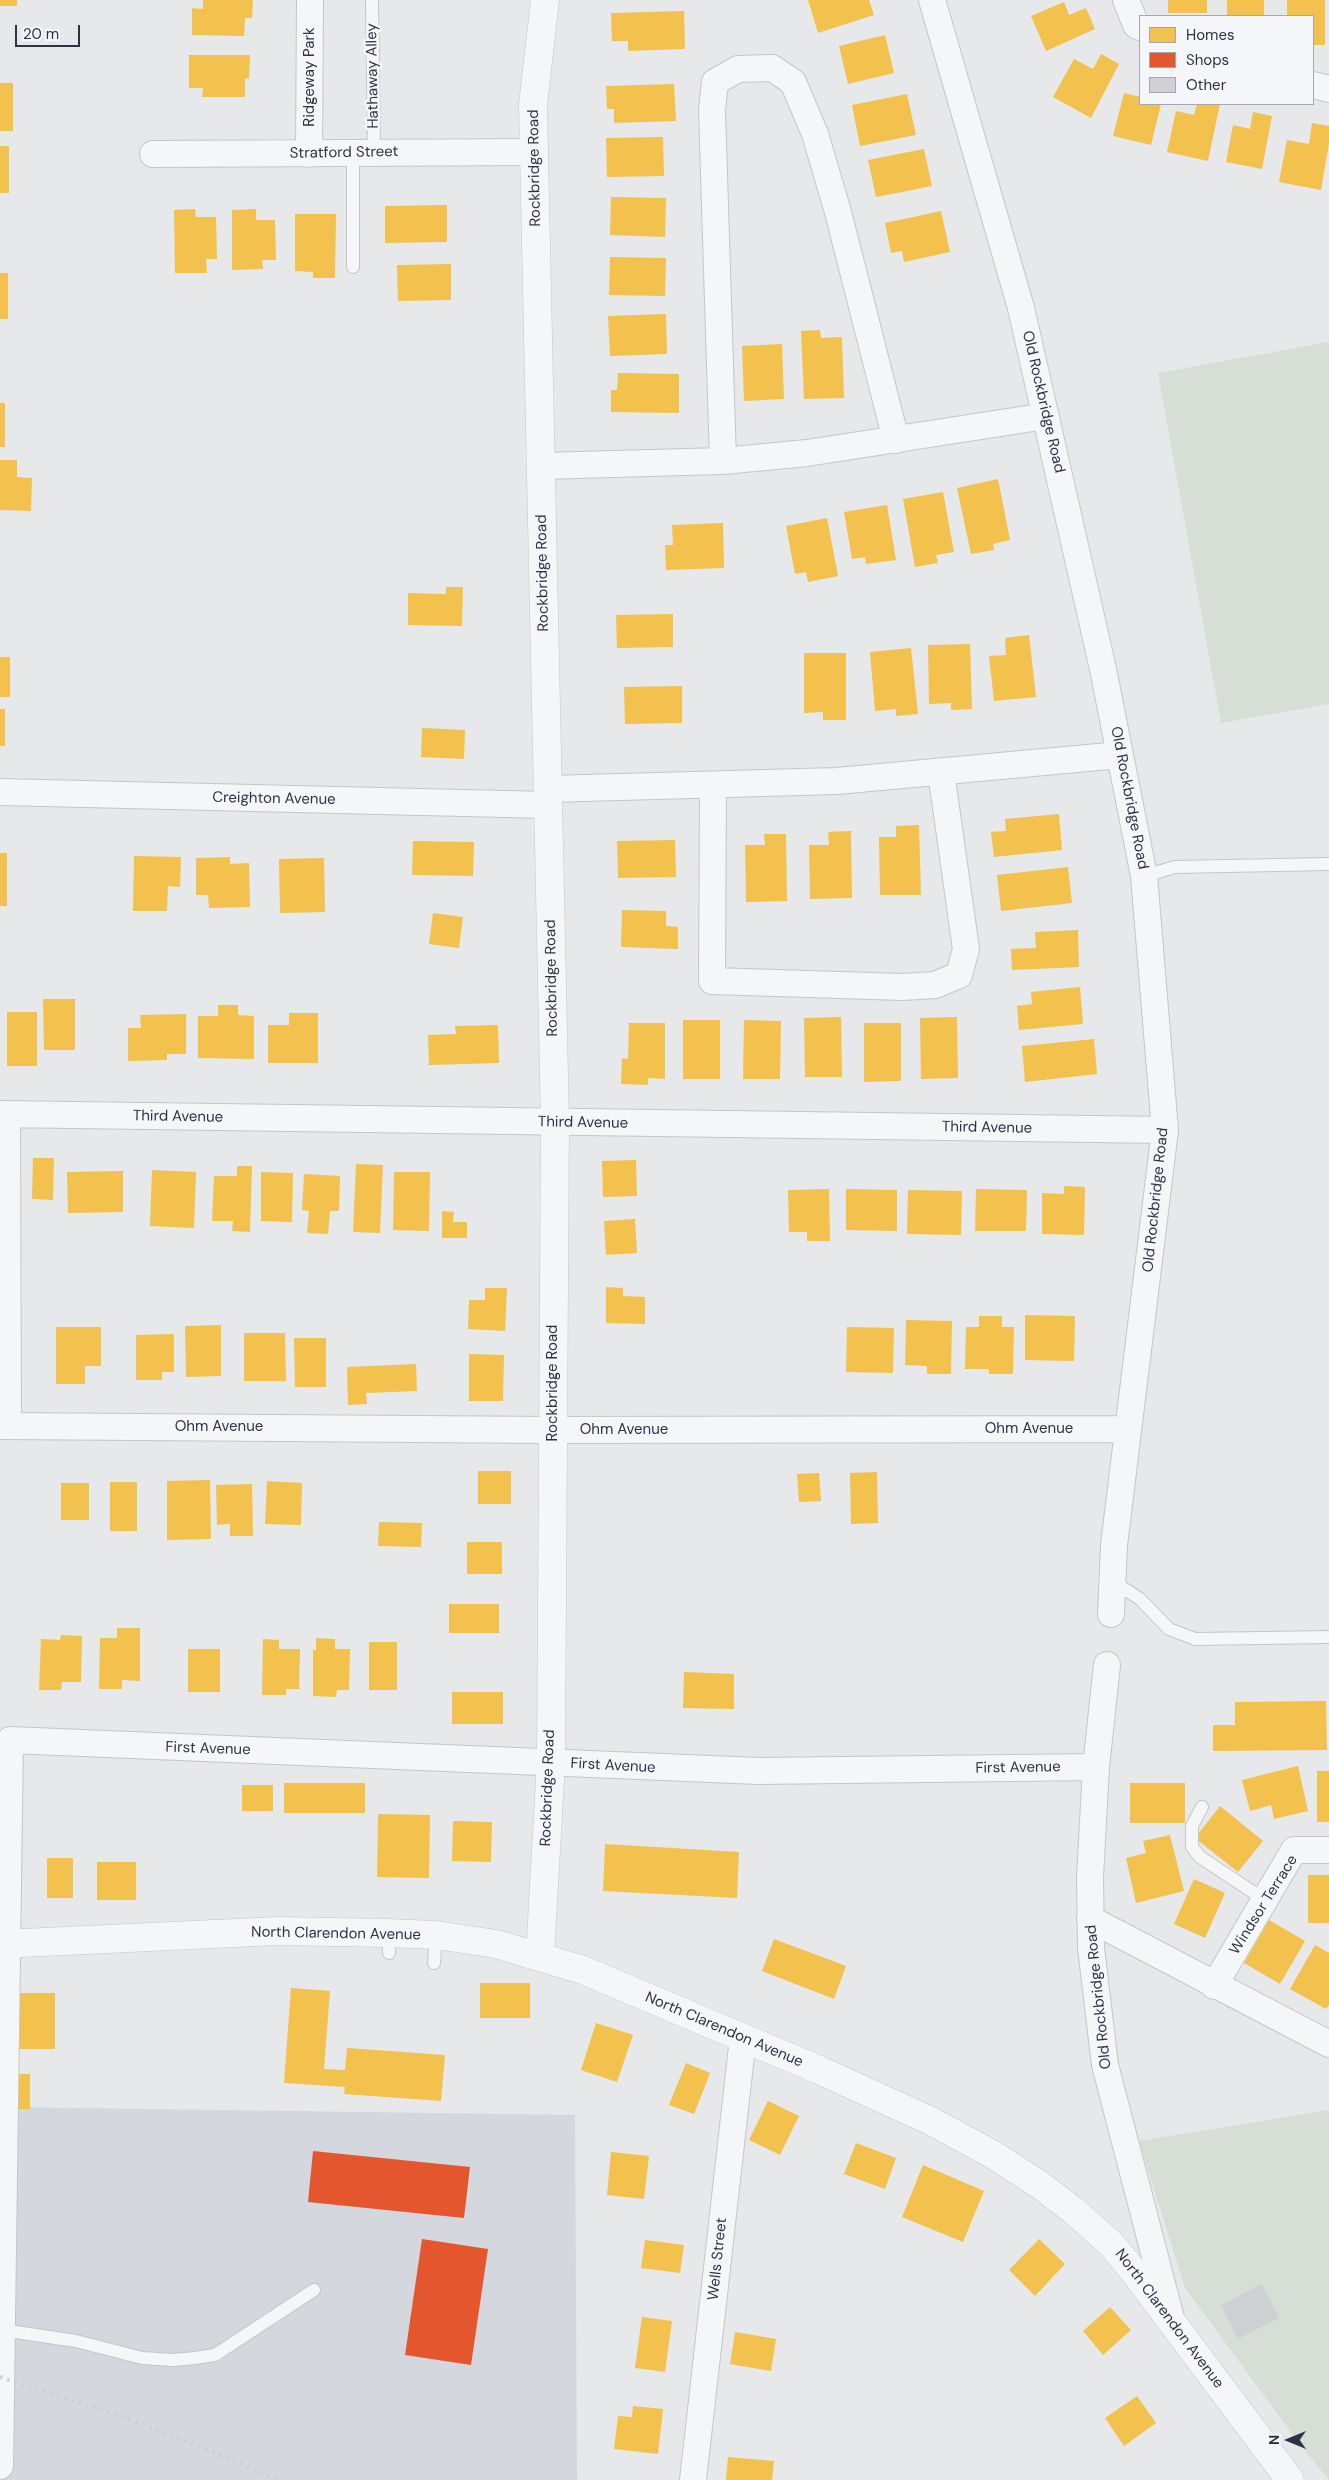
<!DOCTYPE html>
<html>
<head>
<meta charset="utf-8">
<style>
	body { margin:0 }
	#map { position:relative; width:1329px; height:2480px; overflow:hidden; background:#e6e8ea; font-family:"DM Sans",sans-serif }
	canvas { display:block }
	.legend { position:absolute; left:1139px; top:15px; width:175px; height:90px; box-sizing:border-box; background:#f4f6f9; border:1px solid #a4a8b1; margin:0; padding:6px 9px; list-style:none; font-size:15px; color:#2b3445 }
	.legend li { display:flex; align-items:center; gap:10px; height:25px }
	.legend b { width:25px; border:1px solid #a4a8b1 }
	.north { position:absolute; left:1264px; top:2415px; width:50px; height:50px; -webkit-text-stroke:4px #f4f6f9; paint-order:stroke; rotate:270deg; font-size:14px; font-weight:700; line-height:20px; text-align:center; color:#2b3445 }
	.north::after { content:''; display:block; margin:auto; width:18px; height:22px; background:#2b3445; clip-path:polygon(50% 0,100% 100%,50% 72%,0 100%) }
	.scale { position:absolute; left:15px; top:25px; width:65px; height:22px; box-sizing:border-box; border:2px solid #2b3445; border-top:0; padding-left:6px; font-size:15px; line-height:18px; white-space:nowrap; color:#2b3445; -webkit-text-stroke:4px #f4f6f9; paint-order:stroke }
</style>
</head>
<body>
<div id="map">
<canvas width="1329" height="2480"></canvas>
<ul class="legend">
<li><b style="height:14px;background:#f2c14e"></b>Homes</li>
<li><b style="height:14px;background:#e4572e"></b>Shops</li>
<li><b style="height:14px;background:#ced0d3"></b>Other</li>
</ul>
<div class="north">N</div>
<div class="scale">20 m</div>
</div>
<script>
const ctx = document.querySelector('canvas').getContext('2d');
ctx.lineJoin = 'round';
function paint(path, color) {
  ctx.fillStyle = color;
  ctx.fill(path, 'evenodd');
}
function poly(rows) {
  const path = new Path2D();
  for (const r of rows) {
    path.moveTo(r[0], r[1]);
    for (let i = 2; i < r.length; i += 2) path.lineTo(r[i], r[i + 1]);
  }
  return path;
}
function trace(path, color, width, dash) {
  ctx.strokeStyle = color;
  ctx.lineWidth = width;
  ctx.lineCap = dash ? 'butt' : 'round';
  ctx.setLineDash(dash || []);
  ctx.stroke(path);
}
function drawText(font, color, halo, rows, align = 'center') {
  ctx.font = font + ' "DM Sans",sans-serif';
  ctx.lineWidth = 5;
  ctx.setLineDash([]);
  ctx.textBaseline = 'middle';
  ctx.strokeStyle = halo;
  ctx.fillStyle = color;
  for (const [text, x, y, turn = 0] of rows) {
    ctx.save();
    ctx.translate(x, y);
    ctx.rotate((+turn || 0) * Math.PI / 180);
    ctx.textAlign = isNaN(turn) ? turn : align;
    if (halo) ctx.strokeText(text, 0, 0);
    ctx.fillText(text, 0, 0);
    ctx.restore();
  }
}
paint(poly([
	[0,2067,5,2107,575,2115,577,2480,0,2480]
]), '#d4d7dd');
paint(poly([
	[1329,342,1329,704,1221,723,1158,373],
	[1329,2110,1329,2480,1302,2447,1185,2288,1139,2141]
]), '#d6ded6');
paint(poly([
	[0,0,17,0,17,6,0,6],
	[203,0,253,0,252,18,245,18,244,36,192,35,192,8,203,9],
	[808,0,869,0,874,15,818,33],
	[1168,0,1207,0,1207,13,1168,13],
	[1227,0,1264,0,1264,16,1227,16],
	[1287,0,1325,0,1325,45,1313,45,1313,16,1287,16],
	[1064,2,1069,15,1086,8,1095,29,1046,51,1031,16],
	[684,11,685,49,628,51,628,41,612,41,611,13],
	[885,35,894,73,848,84,839,46],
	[1101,54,1119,64,1091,118,1053,97,1074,59,1093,69],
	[189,55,250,55,249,79,245,78,245,97,202,97,203,88,189,88],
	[0,83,13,83,13,131,0,131],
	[674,84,676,121,614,123,614,109,607,109,606,86],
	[1124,93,1140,97,1140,104,1161,104,1151,145,1113,136],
	[907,94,916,135,860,146,852,105],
	[1197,104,1220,104,1208,161,1167,152,1176,111,1194,115],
	[1253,112,1272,116,1262,169,1226,162,1233,125,1250,129],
	[1312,123,1329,126,1329,143,1321,190,1279,182,1287,140,1309,144],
	[663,137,664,176,607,177,606,138],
	[0,146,9,146,9,193,0,193],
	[924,149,932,186,876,197,868,160],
	[611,197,666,198,665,237,610,235],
	[447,205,447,242,385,243,385,206],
	[195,209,196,217,216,217,217,259,206,259,207,273,175,273,174,210],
	[256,209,256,220,275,220,276,260,262,260,263,269,232,270,232,210],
	[941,211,950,252,904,262,902,251,891,253,885,223],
	[295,214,336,214,335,278,313,278,313,272,295,271],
	[610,257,666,258,665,296,609,295],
	[451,264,451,300,398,301,397,265],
	[0,273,8,273,8,319,0,319],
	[666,314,667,354,610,356,608,316],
	[820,330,821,338,842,337,844,398,804,399,801,331],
	[782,344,784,399,744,401,742,346],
	[618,373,679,374,679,413,611,412,611,390,617,390],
	[0,403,5,403,5,447,0,447],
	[0,460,17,460,17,477,32,478,31,511,0,510],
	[998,479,1010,540,993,544,994,550,971,554,957,488],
	[943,492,954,552,936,555,938,563,915,567,903,499],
	[887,505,896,560,866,564,865,557,852,559,844,512],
	[827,518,838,576,808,582,806,572,795,574,786,526],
	[723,523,724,568,666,570,665,545,673,545,672,525],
	[446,587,463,587,462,626,408,625,408,593,446,594],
	[673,614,673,647,617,648,616,615],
	[1029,635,1036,697,994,701,989,656,1006,655,1005,638],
	[970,644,972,709,951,710,951,703,929,704,928,645],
	[911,648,918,714,896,716,896,709,875,711,870,652],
	[804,653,846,653,846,720,823,720,823,712,804,713],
	[0,657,10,657,10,697,0,697],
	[682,686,682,723,625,724,624,687],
	[0,709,5,709,5,746,0,746],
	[422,728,465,730,464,759,421,757],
	[1059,814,1062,850,994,857,991,832,1006,831,1005,819],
	[919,825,921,895,880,895,879,837,896,837,896,826],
	[851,831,852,898,810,899,809,845,829,845,828,832],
	[764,834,786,834,787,901,746,902,745,845,765,845],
	[675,840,676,877,618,878,617,841],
	[413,841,474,842,473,876,412,875],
	[0,853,7,853,7,906,0,906],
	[134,856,181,857,180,887,168,886,167,911,133,911],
	[230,857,230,864,249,863,250,907,209,908,208,895,196,895,196,858],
	[324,858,325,912,280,913,279,859],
	[1068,867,1072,903,1001,911,997,875],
	[622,910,666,911,666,926,678,927,678,949,621,947],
	[433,913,463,917,459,948,429,944],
	[1078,930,1079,967,1012,970,1011,949,1036,948,1035,932],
	[1080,987,1083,1024,1019,1030,1017,1006,1032,1004,1031,992],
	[43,999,75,999,75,1050,44,1050],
	[218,1005,238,1005,238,1015,254,1016,254,1059,198,1058,198,1016,218,1016],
	[7,1012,37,1012,37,1066,7,1066],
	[289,1013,318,1013,318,1063,268,1063,268,1025,289,1025],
	[186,1014,186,1054,167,1054,167,1060,128,1061,128,1028,141,1028,140,1015],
	[841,1017,842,1077,805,1077,804,1018],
	[957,1017,958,1078,921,1079,920,1018],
	[683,1020,720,1020,720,1079,683,1079],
	[744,1020,781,1021,780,1079,743,1079],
	[629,1023,665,1023,665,1079,648,1078,648,1085,621,1084,622,1058,628,1059],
	[864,1023,901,1023,901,1081,864,1082],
	[498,1025,499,1063,429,1065,428,1035,456,1034,455,1026],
	[1094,1039,1097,1074,1025,1082,1022,1046],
	[33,1158,54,1158,53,1200,32,1199],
	[636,1160,637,1196,603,1197,602,1161],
	[356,1164,383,1165,380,1233,353,1232],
	[237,1166,252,1166,250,1232,232,1231,233,1221,212,1221,214,1176,237,1176],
	[152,1170,196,1172,194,1228,150,1226],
	[123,1171,123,1212,68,1213,67,1172],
	[261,1172,293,1173,292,1222,261,1221],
	[394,1172,430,1172,429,1231,393,1230],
	[304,1174,340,1176,339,1211,330,1211,328,1234,307,1233,309,1211,302,1210],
	[1064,1186,1085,1187,1084,1235,1042,1234,1042,1193,1064,1194],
	[829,1189,830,1241,807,1241,807,1232,789,1232,788,1190],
	[846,1189,897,1190,897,1231,846,1230],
	[976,1189,1027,1190,1026,1231,975,1231],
	[908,1190,962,1191,961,1235,907,1234],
	[442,1211,454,1212,453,1222,467,1222,467,1238,442,1238],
	[635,1219,637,1253,606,1255,604,1221],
	[606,1287,623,1288,623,1296,645,1297,645,1324,606,1323],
	[485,1288,507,1288,505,1331,468,1329,469,1300,485,1300],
	[1025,1315,1075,1316,1074,1361,1025,1360],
	[979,1316,1002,1316,1002,1327,1014,1327,1013,1374,989,1374,989,1369,965,1369,966,1327,979,1327],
	[906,1320,952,1321,951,1374,927,1374,927,1366,905,1365],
	[221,1325,221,1376,186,1377,185,1326],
	[56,1327,101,1327,101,1366,85,1366,85,1384,56,1384],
	[847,1327,894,1328,893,1373,846,1372],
	[244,1333,285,1333,286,1381,244,1381],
	[174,1334,174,1372,162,1372,162,1380,136,1380,136,1335],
	[294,1338,326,1338,326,1387,295,1387],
	[469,1354,504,1355,503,1401,469,1401],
	[416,1364,417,1391,366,1393,367,1404,348,1405,347,1367],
	[478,1471,511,1471,511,1504,478,1504],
	[877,1472,878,1523,851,1524,850,1473],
	[819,1473,821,1501,799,1502,797,1474],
	[210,1480,211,1539,167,1540,167,1481],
	[267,1481,302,1483,301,1525,265,1524],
	[110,1482,137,1482,137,1531,110,1531],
	[61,1483,89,1483,89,1520,61,1520],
	[252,1484,253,1536,230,1536,230,1524,217,1525,216,1485],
	[379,1522,422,1523,421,1547,378,1546],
	[467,1542,502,1542,502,1574,467,1574],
	[449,1604,499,1604,499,1633,449,1633],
	[117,1628,140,1628,140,1681,122,1680,122,1689,99,1689,100,1638,117,1638],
	[61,1635,82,1636,81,1682,62,1682,61,1690,39,1690,41,1639,60,1640],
	[316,1638,335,1639,335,1649,350,1649,349,1690,337,1690,336,1697,313,1696,313,1650,316,1650],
	[263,1639,279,1640,279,1649,300,1649,299,1689,286,1689,286,1695,262,1695],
	[369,1642,397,1642,397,1690,369,1690],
	[188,1649,220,1649,220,1692,188,1692],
	[684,1672,734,1674,734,1709,683,1708],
	[452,1692,503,1692,503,1724,452,1724],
	[1326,1701,1327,1750,1213,1751,1213,1725,1235,1725,1235,1702],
	[1298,1766,1308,1811,1274,1819,1271,1805,1250,1811,1242,1780],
	[1317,1771,1329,1771,1329,1822,1317,1822],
	[284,1783,365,1783,365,1813,284,1813],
	[1130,1783,1185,1783,1185,1823,1130,1823],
	[242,1785,273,1785,273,1811,242,1811],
	[1220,1806,1263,1841,1238,1872,1195,1838],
	[378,1814,430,1815,429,1878,377,1877],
	[453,1821,492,1822,491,1862,452,1861],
	[1170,1835,1184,1891,1136,1903,1126,1858,1146,1853,1143,1841],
	[605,1844,739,1852,737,1898,603,1891],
	[47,1858,73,1858,73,1898,47,1898],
	[97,1862,136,1862,136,1900,97,1900],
	[1308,1875,1329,1875,1329,1923,1308,1923],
	[1194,1879,1225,1893,1205,1938,1174,1924],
	[1269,1920,1305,1941,1280,1984,1244,1963],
	[774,1939,846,1966,834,1999,762,1971],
	[1315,1945,1329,1953,1329,2005,1326,2009,1290,1989],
	[480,1983,530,1983,530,2018,480,2018],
	[291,1988,330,1991,324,2069,345,2070,347,2048,445,2055,441,2101,344,2094,345,2087,284,2083],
	[15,1993,55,1993,55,2049,15,2049],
	[596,2023,633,2035,617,2082,581,2070],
	[686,2063,710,2073,694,2114,669,2105],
	[8,2074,30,2074,30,2109,8,2109],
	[768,2101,799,2116,780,2155,749,2140],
	[856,2143,896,2158,885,2189,844,2174],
	[611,2152,649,2156,644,2199,607,2195],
	[923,2165,984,2191,963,2242,902,2217],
	[1039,2239,1065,2264,1035,2296,1009,2270],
	[645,2240,684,2245,680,2273,641,2268],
	[1110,2307,1131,2330,1103,2355,1083,2331],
	[642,2317,672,2321,665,2372,635,2368],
	[735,2332,776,2339,771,2371,730,2364],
	[1137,2396,1156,2423,1124,2446,1105,2418],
	[633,2406,663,2409,658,2454,614,2449,618,2416,632,2417],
	[728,2457,774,2461,772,2480,726,2480]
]), '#f2c14e');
paint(poly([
	[313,2151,470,2167,464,2218,308,2202],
	[422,2239,488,2249,471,2365,405,2355]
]), '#e4572e');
paint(poly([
	[1262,2284,1279,2318,1238,2339,1221,2305]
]), '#ced0d3');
const service = poly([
	[372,0,374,153],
	[353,153,353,267],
	[1144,876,1175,867,1329,864],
	[1112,1581,1140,1599,1169,1629,1195,1639,1329,1637],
	[1202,1807,1192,1826,1192,1847,1200,1857,1265,1900],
	[388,1933,389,1953],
	[434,1963,436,1935],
	[2,2330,76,2341,142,2358,173,2360,195,2358,215,2355,314,2290]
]);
const minor = poly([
	[932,0,1021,308,1103,669,1144,876,1165,1130,1114,1545,1111,1614],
	[1126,0,1136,25,1140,27],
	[1313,85,1329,89],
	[153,154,534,152],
	[309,154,310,0],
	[723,461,712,110,715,82,738,69,772,68,793,82,815,134,838,212,896,440],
	[541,466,723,461,807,453,1046,416],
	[713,786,712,981,903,987,935,985,959,975,966,949,941,772],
	[548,789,837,781,1120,755],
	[0,792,548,805],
	[0,1114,1165,1130],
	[7,1114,8,1426],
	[0,1426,552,1430,1128,1429],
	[1107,1665,1096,1767,1090,1877,1091,1948,1105,2065,1172,2322],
	[1090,1919,1329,2044],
	[1214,1986,1294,1850,1329,1850],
	[0,2466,10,1740,759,1771,1096,1767],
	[693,2480,743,2038]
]);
const tertiary = poly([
	[0,1944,278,1931,388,1933,436,1935,496,1944,583,1970,819,2070,931,2121,992,2154,1040,2185,1074,2211,1111,2244,1135,2273,1290,2480],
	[540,1956,551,1762,555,1123,533,105,545,0]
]);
trace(service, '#c4c6c8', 14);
trace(minor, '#c4c6c8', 28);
trace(tertiary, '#c4c6c8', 29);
trace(service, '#f5f6f7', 12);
trace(minor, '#f5f6f7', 26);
trace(tertiary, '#f5f6f7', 28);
trace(poly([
	[0,2377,119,2415,195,2444,279,2480]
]), '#cecfd2', 4, [2.5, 5]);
drawText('15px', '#2b3445', '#f4f6f9', [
	["Hathaway Alley",373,76,-91],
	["Ridgeway Park",310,77,-90],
	["Stratford Street",344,153,-1],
	["Rockbridge Road",535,168,-91],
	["Old Rockbridge Road",1043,402,77],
	["Rockbridge Road",543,573,-91],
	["Old Rockbridge Road",1129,798,79],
	["Creighton Avenue",274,799,1],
	["Rockbridge Road",552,978,-91],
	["Third Avenue",178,1117,1],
	["Third Avenue",583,1123,1],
	["Third Avenue",987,1128,1],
	["Old Rockbridge Road",1156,1200,-84],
	["Rockbridge Road",553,1383,-90],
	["Ohm Avenue",219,1427],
	["Ohm Avenue",1029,1429],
	["Ohm Avenue",624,1430],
	["First Avenue",208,1749,2],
	["First Avenue",613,1766,3],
	["First Avenue",1018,1768,-1],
	["Rockbridge Road",548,1788,-88],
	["Windsor Terrace",1264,1905,-58],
	["North Clarendon Avenue",336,1934,1],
	["Old Rockbridge Road",1099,1997,-96],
	["North Clarendon Avenue",724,2030,23],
	["Wells Street",718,2259,-84],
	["North Clarendon Avenue",1169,2319,53]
]);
</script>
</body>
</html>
